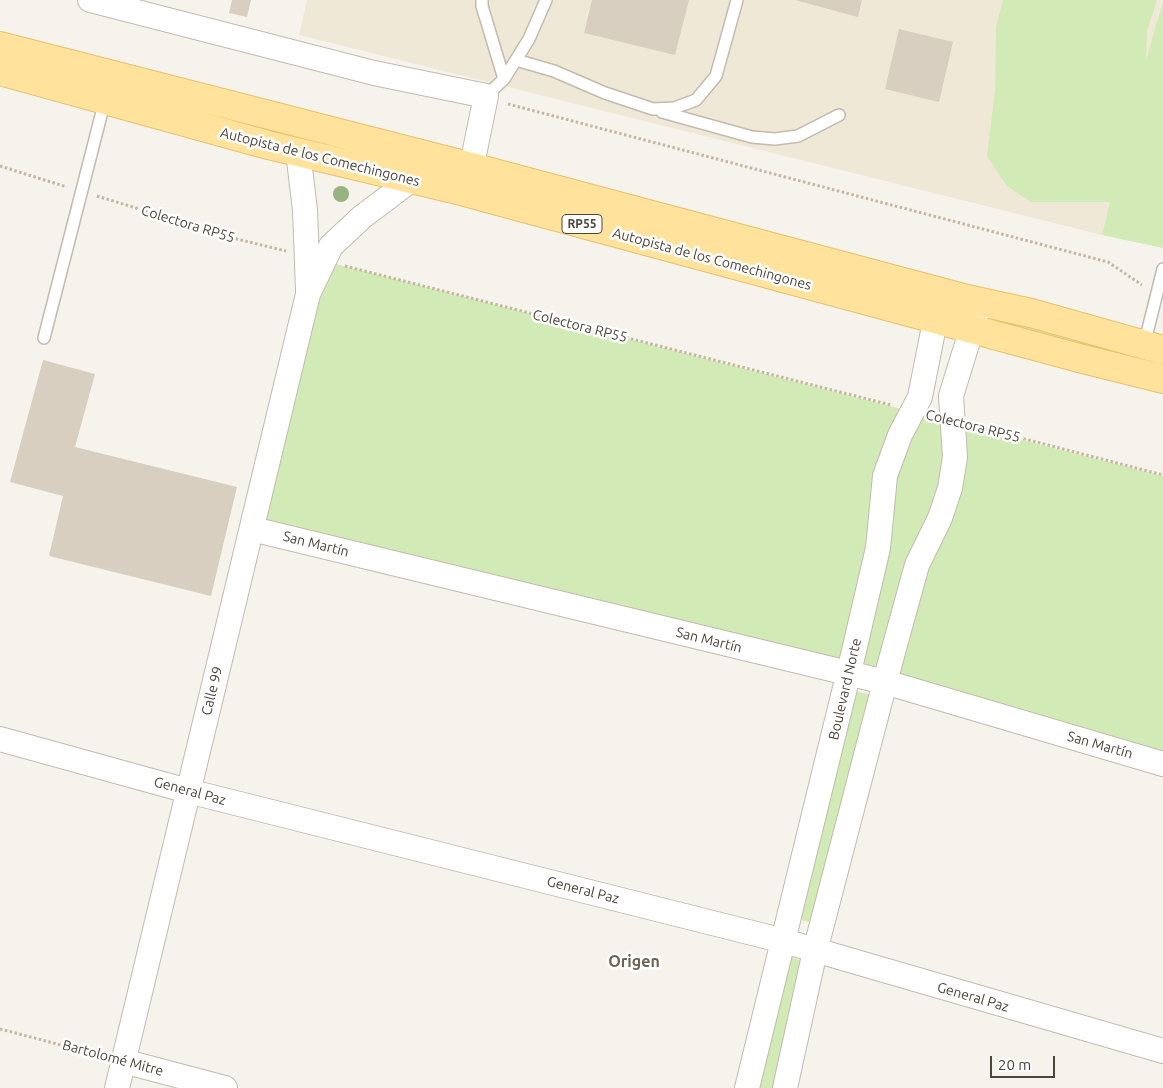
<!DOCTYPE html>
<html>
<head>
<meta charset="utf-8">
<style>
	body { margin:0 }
	#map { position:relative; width:1163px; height:1088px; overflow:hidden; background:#f6f3ec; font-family:Ubuntu,sans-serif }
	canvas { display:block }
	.scale { position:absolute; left:990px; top:1056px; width:65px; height:22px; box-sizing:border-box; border:2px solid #4b4439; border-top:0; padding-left:6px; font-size:15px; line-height:18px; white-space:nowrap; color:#4b4439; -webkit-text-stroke:4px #fff; paint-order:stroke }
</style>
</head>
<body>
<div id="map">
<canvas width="1163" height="1088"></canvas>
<div class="scale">20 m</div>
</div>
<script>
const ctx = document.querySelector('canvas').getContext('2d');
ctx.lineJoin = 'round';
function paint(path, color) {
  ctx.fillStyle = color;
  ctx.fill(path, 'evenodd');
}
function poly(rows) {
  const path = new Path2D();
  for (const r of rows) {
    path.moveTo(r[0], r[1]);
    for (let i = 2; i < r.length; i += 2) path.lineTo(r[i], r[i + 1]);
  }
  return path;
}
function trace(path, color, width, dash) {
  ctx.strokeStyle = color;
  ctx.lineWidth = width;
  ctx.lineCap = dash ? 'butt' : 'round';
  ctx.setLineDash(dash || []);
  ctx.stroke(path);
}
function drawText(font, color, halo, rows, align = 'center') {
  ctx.font = font + ' Ubuntu,sans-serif';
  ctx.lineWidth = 5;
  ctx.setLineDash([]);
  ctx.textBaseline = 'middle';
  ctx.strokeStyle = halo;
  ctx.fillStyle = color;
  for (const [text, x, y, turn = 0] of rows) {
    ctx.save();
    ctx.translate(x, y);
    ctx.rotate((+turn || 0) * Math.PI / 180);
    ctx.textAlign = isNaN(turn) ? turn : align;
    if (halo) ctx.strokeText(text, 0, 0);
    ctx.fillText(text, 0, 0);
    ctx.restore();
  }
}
paint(poly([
	[307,0,1162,0,1102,235,299,35]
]), '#efe8d6');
paint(poly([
	[1003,0,1157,0,1147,31,1146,60,1163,0,1163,248,1102,235,1110,202,1031,202,1007,186,987,156,995,91,996,27],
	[320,260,1163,476,1163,764,252,529],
	[1003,319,1163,363,1163,369,999,325],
	[855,691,872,695,814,923,797,919],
	[789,957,806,962,774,1088,756,1088]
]), '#d2eab5');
paint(poly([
	[232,0,251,0,247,17,229,13],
	[592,0,689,0,675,55,584,33],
	[795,0,862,0,858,17],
	[899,29,953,42,939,102,885,89],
	[43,360,95,374,75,447,237,487,211,596,49,556,63,496,10,482]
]), '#d8cfc1');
const lane = poly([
	[482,0,482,6,504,79],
	[516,60,554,71,605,93,653,109,674,108,696,100,716,76,737,0],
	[486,96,504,79,529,39,546,0],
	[662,112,752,137,775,139,798,136,839,115],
	[44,338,105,100],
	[1144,345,1163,269]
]);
const street = poly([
	[90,0,374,73,486,96,468,184],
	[298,152,305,210,308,290],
	[252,529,885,682,1163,764],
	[0,739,188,791,784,941,1163,1051],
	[123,1061,225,1088],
	[117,1088,308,294,331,246,362,217,411,180],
	[747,1088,853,655,878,548,885,476,900,435,920,397,939,301],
	[785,1088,815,951,890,663,917,565,940,518,950,488,955,457,951,396,980,302]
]);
const primary = poly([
	[0,46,472,167,967,299,1031,313,1163,350],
	[0,71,268,145,461,191,1079,358,1163,379]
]);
trace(lane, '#c2bbae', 14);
trace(street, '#c2bbae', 26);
trace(primary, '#e6c16a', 30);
trace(poly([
	[508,104,1108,262,1142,285],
	[0,166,67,187],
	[97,196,237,239,286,251],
	[345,266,891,405],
	[975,426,1163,475],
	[0,1029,103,1056]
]), '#c4b79f', 3, [2.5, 2.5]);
trace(lane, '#fff', 11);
trace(street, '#fff', 24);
trace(primary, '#ffe39c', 28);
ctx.fillStyle = '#97b381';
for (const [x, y] of [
	[341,194]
]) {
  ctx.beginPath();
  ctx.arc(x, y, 8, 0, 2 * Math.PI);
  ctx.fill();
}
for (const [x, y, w] of [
	[582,224,40]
]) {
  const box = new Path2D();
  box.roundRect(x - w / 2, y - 9.5, w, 19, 4);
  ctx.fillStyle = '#fff';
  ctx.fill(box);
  trace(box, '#4b4439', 1);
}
drawText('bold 12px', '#4b4439', null, [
	["RP55",582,224]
]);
drawText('14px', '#4b4439', '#fff', [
	["Autopista de los Comechingones",320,157,14],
	["Colectora RP55",188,224,17],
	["Autopista de los Comechingones",712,259,15],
	["Colectora RP55",580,326,14],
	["Colectora RP55",973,426,14],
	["San Martín",316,544,14],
	["San Martín",709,640,14],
	["Boulevard Norte",845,689,-77],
	["Calle 99",212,691,-76],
	["San Martín",1100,745,16],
	["General Paz",190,791,15],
	["General Paz",583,890,14],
	["General Paz",973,997,16],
	["Bartolomé Mitre",113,1058,15]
]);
drawText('bold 16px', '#6e6250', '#fff', [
	["Origen",634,962]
]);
</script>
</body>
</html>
